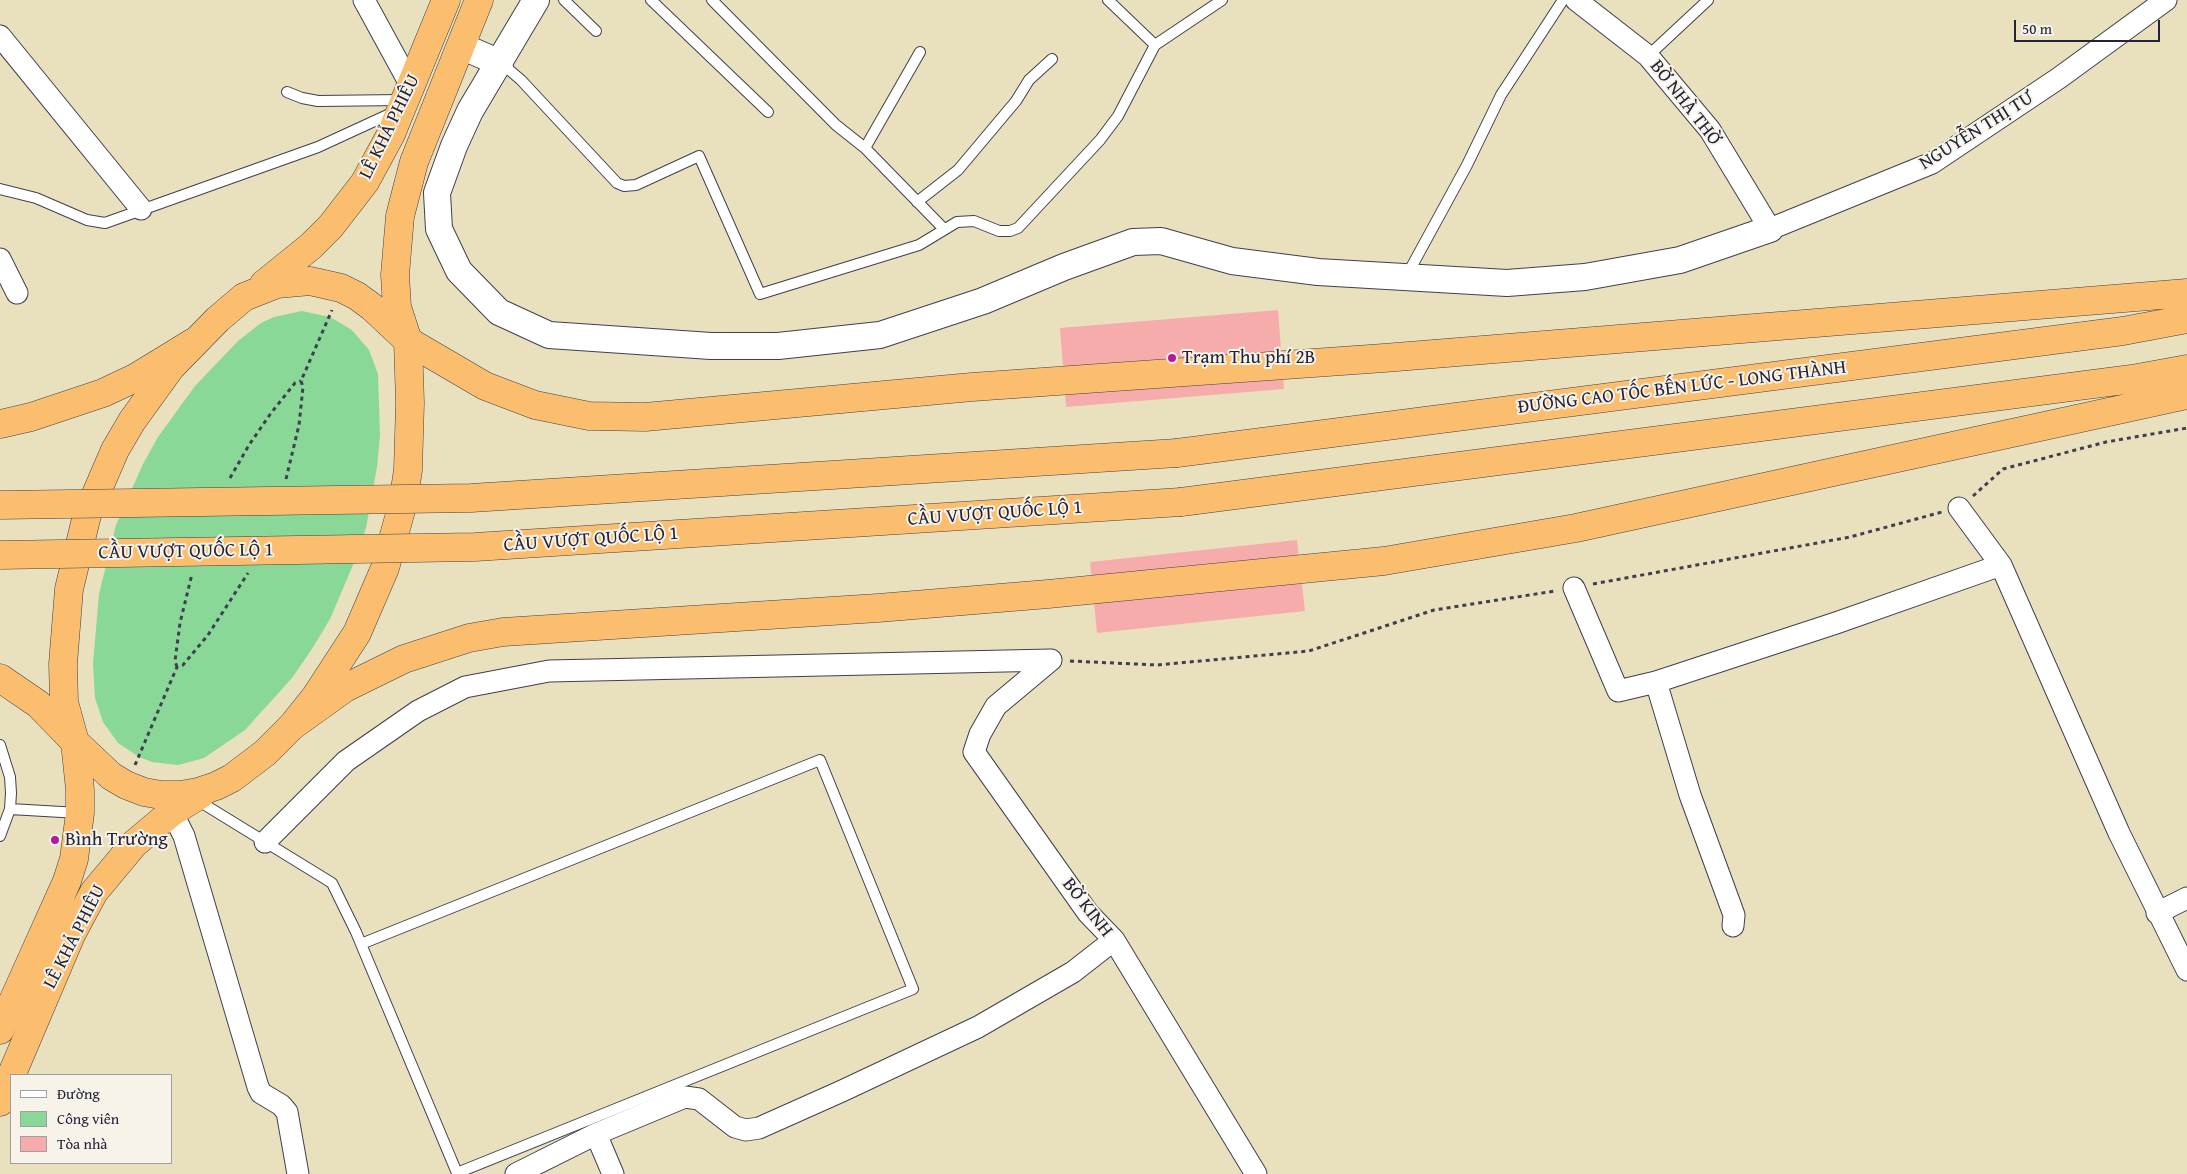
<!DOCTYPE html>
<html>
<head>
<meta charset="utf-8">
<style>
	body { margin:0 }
	#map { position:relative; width:2187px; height:1174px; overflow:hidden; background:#e9e1be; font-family:"Gentium Book Plus",serif }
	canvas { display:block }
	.legend { position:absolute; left:10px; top:1074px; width:162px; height:90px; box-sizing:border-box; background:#f7f3e8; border:1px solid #a29fa3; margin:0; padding:6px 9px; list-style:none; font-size:15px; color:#22223b }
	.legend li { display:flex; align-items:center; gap:10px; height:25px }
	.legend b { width:25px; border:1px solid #a29fa3 }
	.scale { position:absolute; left:2014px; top:20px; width:146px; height:22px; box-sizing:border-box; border:2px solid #22223b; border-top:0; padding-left:6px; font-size:15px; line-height:18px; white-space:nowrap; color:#22223b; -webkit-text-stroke:4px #f7f3e8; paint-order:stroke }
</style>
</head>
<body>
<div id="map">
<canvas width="2187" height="1174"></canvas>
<ul class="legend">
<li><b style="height:6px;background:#fff"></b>Đường</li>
<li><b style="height:14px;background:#89d897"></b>Công viên</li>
<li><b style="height:14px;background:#f6acab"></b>Tòa nhà</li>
</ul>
<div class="scale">50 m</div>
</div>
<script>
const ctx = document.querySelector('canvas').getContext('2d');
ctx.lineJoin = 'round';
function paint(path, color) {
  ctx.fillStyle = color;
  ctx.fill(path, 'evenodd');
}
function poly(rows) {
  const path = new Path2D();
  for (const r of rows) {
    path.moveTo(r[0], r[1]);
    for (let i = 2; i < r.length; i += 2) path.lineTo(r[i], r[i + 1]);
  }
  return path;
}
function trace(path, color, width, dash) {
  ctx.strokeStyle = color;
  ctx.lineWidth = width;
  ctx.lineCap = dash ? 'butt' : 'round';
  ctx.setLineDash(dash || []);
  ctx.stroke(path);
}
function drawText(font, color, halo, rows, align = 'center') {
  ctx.font = font + ' "Gentium Book Plus",serif';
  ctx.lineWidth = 4;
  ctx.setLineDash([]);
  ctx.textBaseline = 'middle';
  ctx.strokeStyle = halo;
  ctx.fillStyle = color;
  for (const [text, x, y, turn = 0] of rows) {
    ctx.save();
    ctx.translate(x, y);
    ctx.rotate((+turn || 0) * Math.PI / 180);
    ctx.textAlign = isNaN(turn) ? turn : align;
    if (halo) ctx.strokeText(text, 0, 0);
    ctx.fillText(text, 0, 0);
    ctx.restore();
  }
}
paint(poly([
	[302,311,330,317,352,330,369,350,378,374,380,435,377,467,366,528,356,558,330,619,312,649,292,678,245,730,204,758,178,765,152,762,139,757,118,743,103,722,95,698,93,664,99,594,116,525,143,464,158,437,195,386,238,341,261,323,274,317]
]), '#89d897');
paint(poly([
	[1278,310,1284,389,1066,407,1060,328],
	[1297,540,1305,611,1097,633,1090,562]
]), '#f6acab');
const service = poly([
	[564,0,596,31],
	[651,0,768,112],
	[712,0,836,125,865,148,920,52],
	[1108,0,1155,45],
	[1648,56,1708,0],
	[501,63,521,80,617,183,624,186,636,185,699,156,760,294,919,245,957,222,974,221,999,231,1010,231,1018,228,1100,140,1118,116,1155,45,1222,0],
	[287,92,302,98,318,101,402,100],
	[865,148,944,229],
	[0,189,36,198,87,220,105,223,318,147,394,112],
	[917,202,958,170,1016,101,1029,80,1052,59],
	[1407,275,1467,165,1501,95,1563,0],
	[0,745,10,777,11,793,10,809,0,836],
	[197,800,332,883,356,932,361,944,457,1173,913,989,820,760,361,944],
	[10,809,79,813]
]);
const minor = poly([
	[364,0,411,86],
	[1576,0,1648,56,1710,130,1770,229,1932,163,2059,78,2166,0],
	[0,36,141,209],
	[0,259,17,293],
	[1959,508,2001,565,2119,833,2187,970],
	[1574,588,1618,691,1656,682],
	[1051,660,996,706,980,734,974,752,1088,913,1114,940,1256,1174],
	[172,812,184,836,258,1087,261,1093,281,1105,287,1112,298,1174],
	[265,842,346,761,418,711,465,687,549,671,1051,660],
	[2157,913,2187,898],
	[1733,926,1734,915,1690,795,1656,682,1836,623,2001,565],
	[596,1134,613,1174],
	[516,1174,596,1134,685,1097,699,1099,735,1127,746,1130,759,1128,842,1091,978,1027,1073,972,1114,940]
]);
const tertiary = poly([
	[536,0,470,111,454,146,437,193,439,229,459,271,499,312,549,335,711,346,778,346,880,335,983,301,1064,267,1133,242,1161,241,1232,261,1318,272,1507,283,1585,277,1680,260,1770,229],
	[461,46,500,63]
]);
const trunk = poly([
	[264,284,311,246,331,226,365,182,391,134,446,0],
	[75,742,111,776,126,785,144,792,161,795,180,795,198,792,216,786,232,778,265,753,292,726,316,696,357,633,385,568,403,503,408,470,410,403,408,341,397,307,395,275,400,216,414,162,479,0],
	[0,1030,67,881,74,859,80,813,80,790,75,742,64,702,63,664,69,589,87,515,115,450,132,421,171,367,218,319,244,297,277,284,310,281,341,288,357,296,372,307,405,338],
	[0,1102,71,935,94,892,134,844,172,812,201,794]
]);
const motorway = poly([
	[408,341,485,386,535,405,589,416,645,417,972,387,1384,358,2187,293],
	[0,424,31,417,103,393,135,378,194,342],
	[1177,453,2123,331,2187,319],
	[1181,502,2132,379,2187,369],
	[0,678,38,704,75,742],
	[292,726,345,688,404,659,469,638,503,632,878,608,1048,594,1384,561,1576,528,2187,395]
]);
trace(service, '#403f4f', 12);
trace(minor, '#403f4f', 23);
trace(tertiary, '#403f4f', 28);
trace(trunk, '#403f4f', 29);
trace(motorway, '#403f4f', 29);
trace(poly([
	[230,478,249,445,271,413,295,383,301,381],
	[286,479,299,425,303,387,301,381,332,310],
	[1973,496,2003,469,2106,442,2187,428],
	[1593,584,1850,537,1942,512],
	[1070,661,1157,665,1309,651,1434,610,1555,591],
	[177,667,175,661,180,623,192,574],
	[135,765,177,667,183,665,208,635,248,573]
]), '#403f4f', 3, [4, 4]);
trace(service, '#fff', 10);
trace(minor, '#fff', 21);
trace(tertiary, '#fff', 26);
trace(trunk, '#fbbe6e', 28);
trace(motorway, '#fbbe6e', 28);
const motorwayBridge = poly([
	[0,505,471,498,1177,453],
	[0,555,475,547,1181,502]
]);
trace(motorwayBridge, '#403f4f', 29, []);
trace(motorwayBridge, '#fbbe6e', 28);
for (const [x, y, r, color] of [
	[1172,358,5,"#b5179e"],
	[55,840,5,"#b5179e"]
]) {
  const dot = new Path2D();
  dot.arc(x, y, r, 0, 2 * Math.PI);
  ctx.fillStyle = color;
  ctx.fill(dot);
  trace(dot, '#f7f3e8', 2);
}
drawText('19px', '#22223b', '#f7f3e8', [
	["BỜ NHÀ THỜ",1685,103,52],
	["LÊ KHẢ PHIÊU",390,127,-64],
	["NGUYỄN THỊ TƯ",1977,131,-32],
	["ĐƯỜNG CAO TỐC BẾN LỨC - LONG THÀNH",1682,388,-7],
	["CẦU VƯỢT QUỐC LỘ 1",995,514,-4],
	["CẦU VƯỢT QUỐC LỘ 1",591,540,-4],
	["CẦU VƯỢT QUỐC LỘ 1",186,552,-1],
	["BỜ KINH",1087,908,52],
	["LÊ KHẢ PHIÊU",75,937,-63]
]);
drawText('19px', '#22223b', '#f7f3e8', [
	["Trạm Thu phí 2B",1182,358],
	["Bình Trường",65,840]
], 'left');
</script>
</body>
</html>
